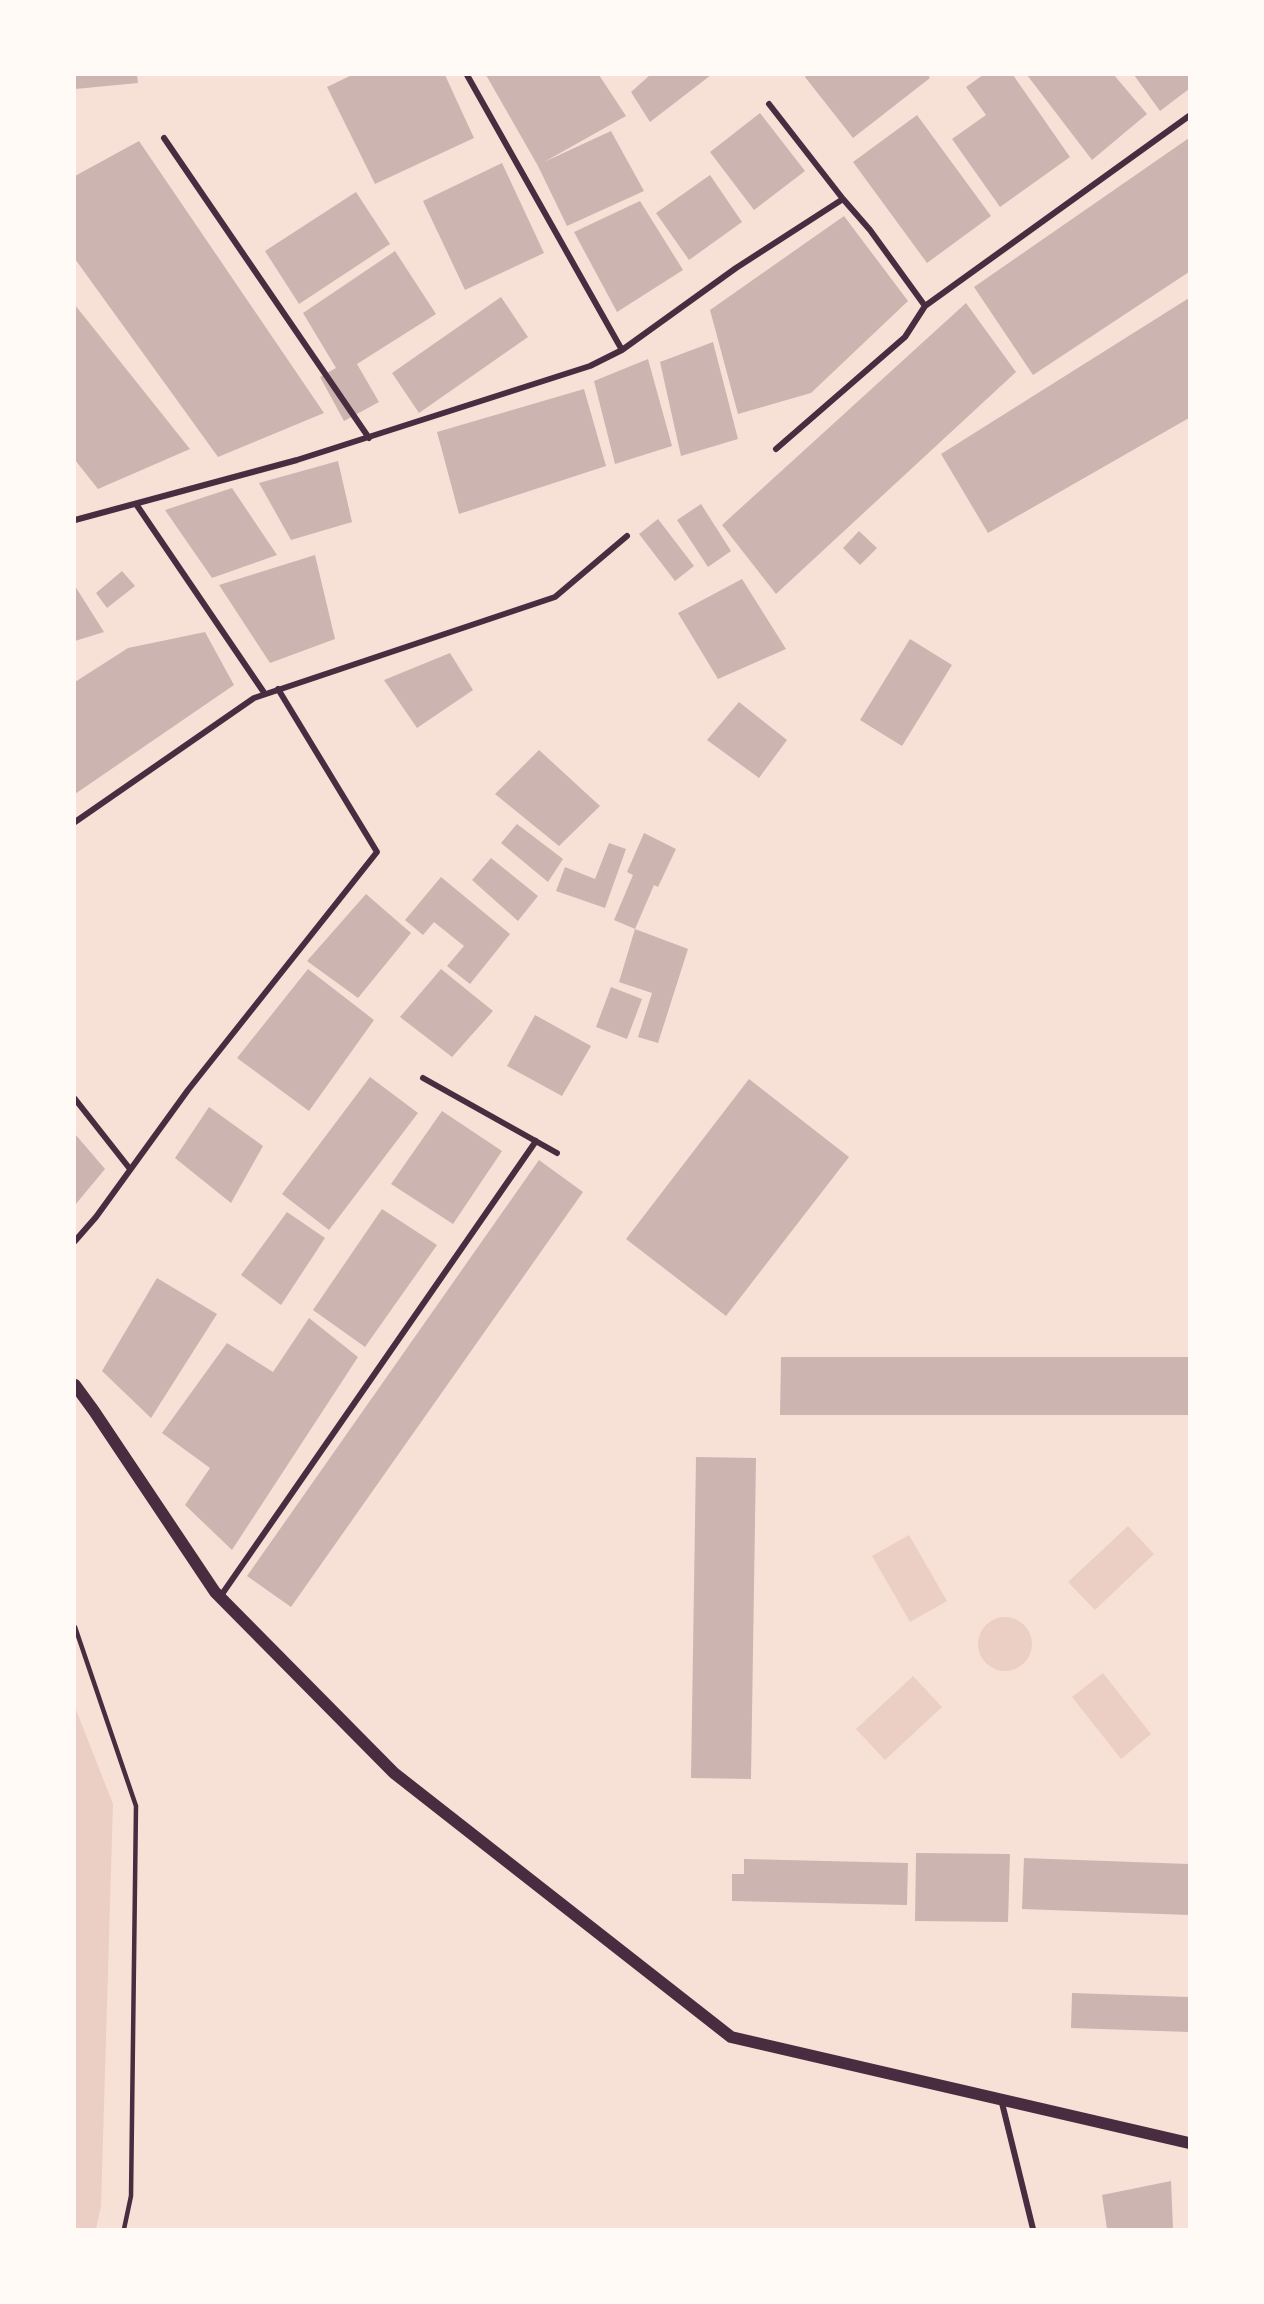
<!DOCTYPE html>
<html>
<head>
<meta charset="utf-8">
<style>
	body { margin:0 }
	#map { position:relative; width:1264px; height:2304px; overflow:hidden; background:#f7e1d7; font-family:"Fira Sans Condensed",sans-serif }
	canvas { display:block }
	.frame { position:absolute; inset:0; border:76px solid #fffaf5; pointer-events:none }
</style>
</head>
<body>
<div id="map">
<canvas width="1264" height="2304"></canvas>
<div class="frame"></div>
</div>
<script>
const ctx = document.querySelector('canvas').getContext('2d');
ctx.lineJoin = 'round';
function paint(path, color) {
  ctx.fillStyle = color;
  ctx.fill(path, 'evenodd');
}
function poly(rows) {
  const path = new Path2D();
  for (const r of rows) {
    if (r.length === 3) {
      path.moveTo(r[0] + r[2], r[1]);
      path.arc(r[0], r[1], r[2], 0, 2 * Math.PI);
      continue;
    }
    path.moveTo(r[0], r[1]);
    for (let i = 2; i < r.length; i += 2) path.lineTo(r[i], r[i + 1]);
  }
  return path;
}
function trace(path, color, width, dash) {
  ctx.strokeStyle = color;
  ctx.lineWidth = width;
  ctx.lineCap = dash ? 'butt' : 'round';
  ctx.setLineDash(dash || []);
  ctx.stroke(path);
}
paint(poly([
	[1128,1526,1154,1554,1095,1610,1068,1582],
	[909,1535,947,1601,910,1622,872,1556],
	[1005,1644,27],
	[1103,1673,1151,1734,1121,1759,1072,1697],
	[913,1676,942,1707,885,1760,856,1729],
	[75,1707,113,1804,101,2206,96,2229,75,2229]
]), '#ebcfc5');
paint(poly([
	[75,75,137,75,138,83,75,89],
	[352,75,445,75,474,138,375,184,327,87],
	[486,75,599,75,626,116,544,162,611,131,644,191,567,226,538,166],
	[650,75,711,75,650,122,631,92],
	[807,75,928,75,930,78,853,138,805,77],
	[983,75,1013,75,1070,157,1000,207,952,139,986,115,966,87],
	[1027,75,1114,75,1147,114,1092,160],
	[1134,75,1189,75,1189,89,1160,111],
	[760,113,805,171,754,210,710,152],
	[917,115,991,216,927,263,853,162],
	[1189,138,1189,272,1033,375,974,287],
	[139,141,324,413,218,457,75,259,75,176],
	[502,163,544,253,465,290,423,201],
	[710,175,742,222,689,260,656,213],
	[356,192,390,244,299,304,265,251],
	[640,201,683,270,617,312,574,232],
	[844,216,908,301,811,393,738,414,710,310],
	[395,251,436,314,357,364,379,402,344,421,320,377,336,368,303,313],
	[501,297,528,337,419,413,392,373],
	[1189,298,1189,418,988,533,941,454],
	[966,303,1016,372,776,594,722,525],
	[75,305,190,449,98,489,75,460],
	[713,342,738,439,681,456,660,362],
	[648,359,672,446,615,464,594,381],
	[584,389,606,466,459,514,437,432],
	[338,461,352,522,291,540,259,483],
	[232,488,277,555,212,578,165,510],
	[701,504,731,551,708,567,677,520],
	[658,519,694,566,675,581,639,534],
	[859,531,877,548,860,565,843,548],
	[315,555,335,639,270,663,219,585],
	[122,571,135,586,107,608,96,593],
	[742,579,786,649,718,679,678,613],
	[75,586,104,632,75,641],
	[205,632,234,685,75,794,75,682,128,648],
	[910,639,952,665,902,746,860,720],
	[450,653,473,690,417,728,384,680],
	[739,702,787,740,759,778,707,740],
	[539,750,600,806,559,846,495,794],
	[517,824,563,859,548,882,501,843],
	[644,833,676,849,658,887,654,885,635,929,614,920,633,875,627,872],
	[609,843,626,849,605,908,556,891,565,867,595,879],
	[491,858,538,896,518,921,472,880],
	[441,877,510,934,470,984,447,966,464,946,434,922,423,935,405,920],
	[366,894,411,933,358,998,307,961],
	[635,929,688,949,658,1043,638,1037,652,993,619,982],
	[308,969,374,1020,309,1111,237,1058],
	[441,969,493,1011,452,1057,400,1017],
	[611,987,642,999,627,1039,596,1027],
	[535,1015,591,1046,562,1096,507,1066],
	[370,1077,418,1113,329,1230,282,1194],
	[749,1079,849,1157,726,1316,626,1239],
	[209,1107,263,1146,231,1203,175,1158],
	[442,1111,502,1151,453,1224,391,1184],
	[75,1134,105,1169,75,1205],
	[539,1160,583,1192,291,1607,247,1576],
	[382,1209,437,1245,365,1347,313,1310],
	[287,1212,325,1238,281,1305,241,1275],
	[157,1278,217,1314,151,1418,102,1371],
	[309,1318,358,1357,232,1550,185,1505,210,1468,162,1433,227,1343,273,1372],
	[781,1357,1189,1357,1189,1415,780,1415],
	[696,1457,756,1458,751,1779,691,1778],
	[916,1853,1010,1854,1008,1922,915,1921],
	[1024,1858,1189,1864,1189,1915,1022,1909],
	[744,1859,908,1863,907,1905,732,1901,732,1874,744,1874],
	[1072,1993,1189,1997,1189,2032,1071,2028],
	[1171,2181,1173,2229,1107,2229,1102,2195]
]), '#ccb4b1');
trace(poly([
	[75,1627,136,1806,131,2196,124,2229]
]), '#4a2c40', 4.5);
trace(poly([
	[467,75,622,350],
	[769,104,843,199,870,230,925,306],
	[164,138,369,438],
	[776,449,905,337,925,306,1189,116],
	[136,504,265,694],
	[75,520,297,460,590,366,622,350,736,268,843,199],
	[75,822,254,698,555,597,627,536],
	[423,1078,557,1153],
	[75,1099,130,1169],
	[75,1241,96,1217,188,1090,377,852,278,689],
	[220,1597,536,1141],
	[1001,2099,1033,2229]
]), '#4a2c40', 6);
trace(poly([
	[75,1385,94,1411,215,1592,394,1773,731,2037,1189,2143]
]), '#4a2c40', 12);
</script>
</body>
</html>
